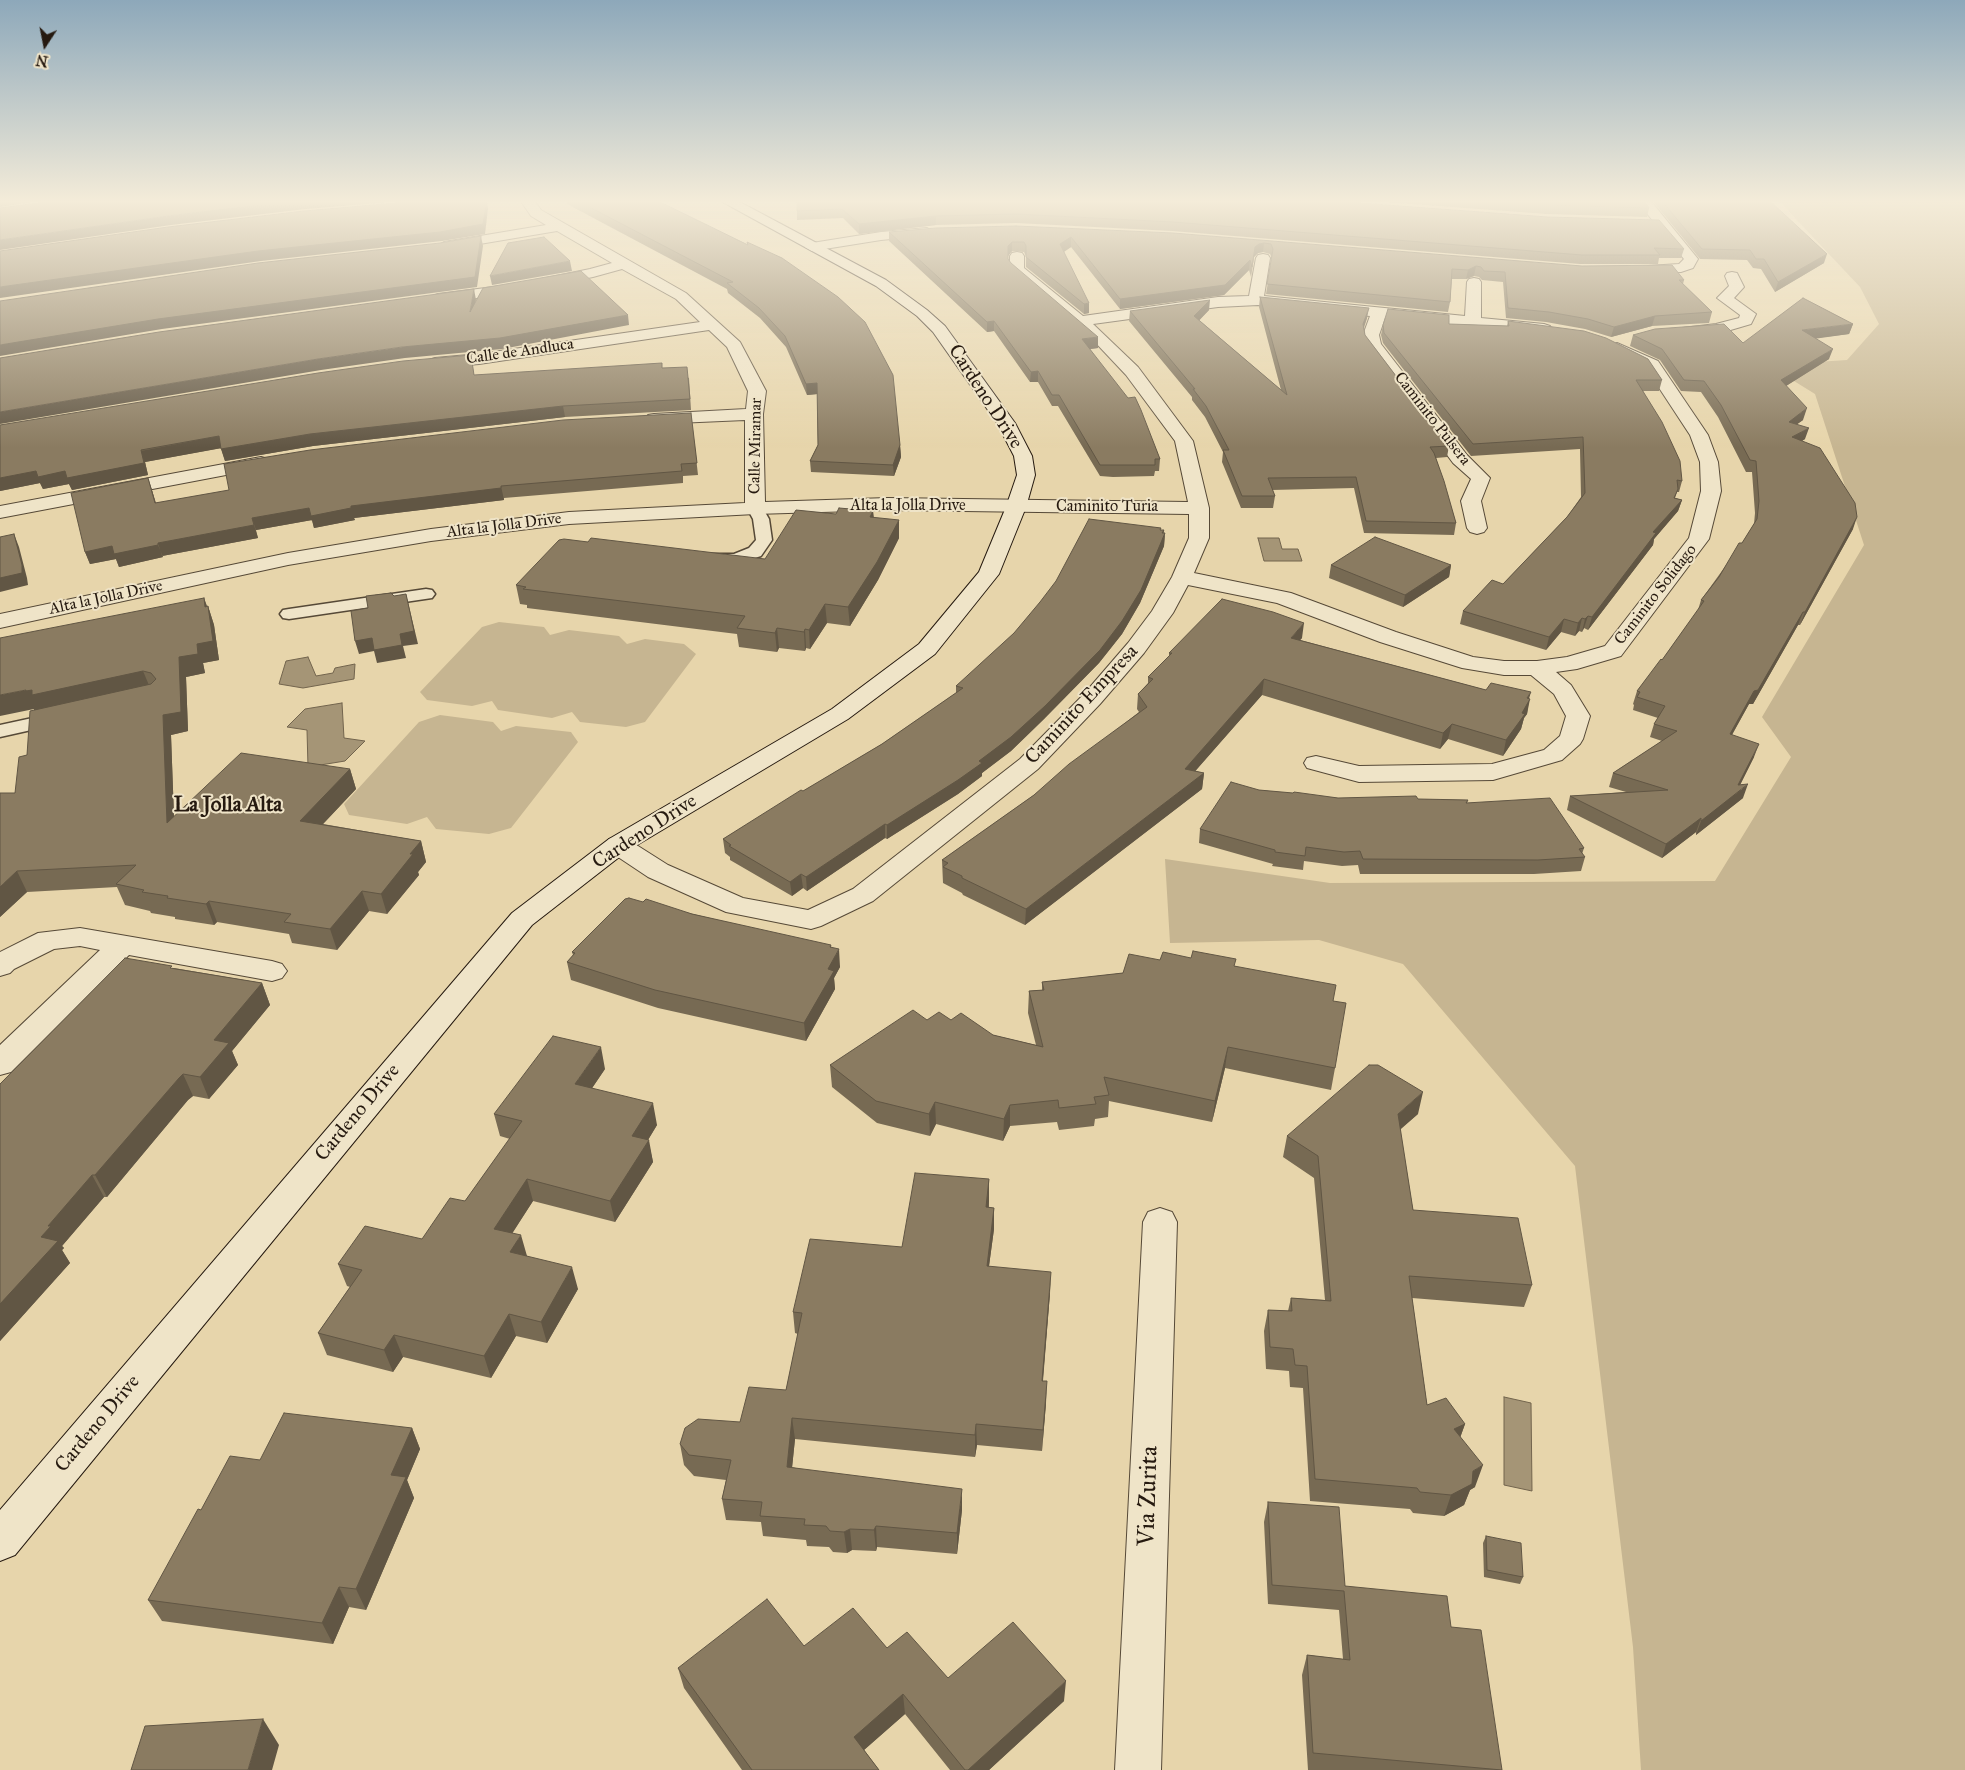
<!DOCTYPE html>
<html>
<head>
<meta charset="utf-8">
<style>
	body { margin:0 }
	#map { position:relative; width:1965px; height:1770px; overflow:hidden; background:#e7d5ab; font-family:"IM FELL Great Primer",serif }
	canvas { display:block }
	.north { position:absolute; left:20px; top:20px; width:50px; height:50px; -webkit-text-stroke:4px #efe4c8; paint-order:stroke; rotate:191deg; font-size:14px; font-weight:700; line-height:20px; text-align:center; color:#261a10 }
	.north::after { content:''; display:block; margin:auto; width:18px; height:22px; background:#261a10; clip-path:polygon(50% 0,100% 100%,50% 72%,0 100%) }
</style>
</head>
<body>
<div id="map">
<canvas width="1965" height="1770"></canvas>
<div class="north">N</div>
</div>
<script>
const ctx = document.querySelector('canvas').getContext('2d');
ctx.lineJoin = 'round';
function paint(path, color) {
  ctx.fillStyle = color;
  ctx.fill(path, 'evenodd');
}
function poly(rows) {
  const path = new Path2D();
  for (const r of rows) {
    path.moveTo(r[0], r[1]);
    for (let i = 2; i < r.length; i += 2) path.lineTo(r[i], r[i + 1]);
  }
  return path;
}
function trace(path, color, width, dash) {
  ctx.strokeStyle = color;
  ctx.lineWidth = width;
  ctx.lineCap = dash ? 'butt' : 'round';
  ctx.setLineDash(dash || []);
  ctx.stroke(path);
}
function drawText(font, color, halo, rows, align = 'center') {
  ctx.font = font + ' "IM FELL Great Primer",serif';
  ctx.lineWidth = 4;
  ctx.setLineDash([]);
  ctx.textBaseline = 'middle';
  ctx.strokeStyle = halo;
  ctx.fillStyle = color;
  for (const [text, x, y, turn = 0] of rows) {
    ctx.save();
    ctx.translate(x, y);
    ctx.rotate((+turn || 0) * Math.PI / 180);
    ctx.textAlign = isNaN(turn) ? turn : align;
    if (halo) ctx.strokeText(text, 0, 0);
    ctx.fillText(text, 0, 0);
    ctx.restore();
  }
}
paint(poly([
	[1778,200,1965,200,1965,1770,1641,1770,1633,1647,1575,1166,1403,964,1319,940,1170,943,1165,859,1330,883,1715,881,1791,757,1762,717,1864,545,1815,394,1768,365,1847,360,1879,324,1860,287],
	[499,622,544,627,550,635,569,630,619,636,627,644,645,639,684,644,696,654,645,722,626,727,580,722,572,712,552,718,498,710,492,701,472,706,427,700,420,692,482,627],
	[440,715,493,722,501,731,516,726,571,732,578,742,511,828,489,834,436,829,427,817,407,824,349,815,344,804,419,722]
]), '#c6b591');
const water = poly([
	[1258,538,1279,538,1282,549,1298,549,1302,561,1264,561,1258,538],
	[308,657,316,676,333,673,335,668,355,664,354,679,303,688,279,684,286,661,308,657],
	[342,703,344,738,365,741,345,761,308,767,307,730,287,727,305,709,342,703],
	[1504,1397,1531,1403,1532,1491,1504,1485,1504,1397]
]);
paint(water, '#a59576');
trace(water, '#72644d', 1);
const lane = poly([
	[755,503,761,505,769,519,772,540,761,556,736,564,706,562,704,558,706,554,734,554,749,548,756,540,753,519,747,508,749,505,755,503],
	[426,589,432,590,435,594,432,598,289,619,283,618,280,614,283,610,289,609,426,589],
	[60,712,67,714,70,718,67,722,0,737,0,725,60,712]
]);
const street = poly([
	[520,200,534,200,541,210,686,293,740,342,766,391,763,414,765,502,888,498,1188,502,1175,441,1126,375,1093,340,1012,272,1010,269,1010,256,1012,253,1017,252,1022,253,1024,256,1024,268,1083,316,1218,297,1249,296,1256,258,1258,255,1263,254,1268,255,1270,258,1264,296,1465,316,1467,282,1469,279,1474,278,1479,279,1481,282,1481,318,1544,324,1550,326,1552,329,1550,332,1544,334,1385,318,1379,335,1381,344,1467,455,1490,478,1481,501,1487,528,1484,532,1477,534,1470,532,1467,528,1461,501,1471,479,1453,463,1365,344,1363,335,1370,316,1258,305,1218,307,1093,324,1138,367,1193,441,1209,508,1209,538,1194,573,1291,593,1396,632,1473,657,1504,661,1537,661,1567,657,1605,646,1689,538,1701,491,1700,462,1690,435,1646,368,1611,351,1609,348,1611,345,1617,343,1658,361,1708,435,1718,462,1721,491,1709,539,1621,656,1577,669,1556,672,1571,685,1590,716,1583,739,1580,744,1562,760,1493,780,1359,782,1307,768,1304,763,1307,758,1316,756,1359,766,1492,764,1544,750,1560,736,1566,716,1554,694,1531,675,1504,675,1462,668,1380,642,1277,603,1188,585,1173,613,1144,653,1100,704,1038,769,873,901,821,926,811,929,726,912,648,877,609,851,605,845,609,839,618,837,627,839,668,865,743,898,808,910,853,889,1020,759,1084,694,1128,643,1152,611,1172,577,1189,538,1189,514,888,510,755,514,569,524,431,541,288,565,0,628,0,614,288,553,431,529,569,512,745,503,745,420,654,424,648,423,645,419,648,415,654,414,746,409,748,391,727,347,709,330,479,364,435,368,429,366,427,363,429,360,435,358,479,354,700,322,676,299,622,269,593,277,517,292,438,304,433,302,430,299,433,296,438,294,517,284,590,269,612,263,557,231,444,250,437,246,444,242,546,225,531,216,520,200],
	[1636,200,1650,200,1698,259,1693,268,1681,272,1633,273,1631,270,1633,267,1679,264,1684,259,1636,200],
	[927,228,934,232,932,235,881,240,812,251,805,247,812,243,881,232,927,228],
	[1732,272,1737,273,1744,287,1734,298,1756,314,1751,324,1717,334,1683,334,1681,331,1683,328,1716,324,1739,318,1740,315,1717,298,1729,286,1725,276,1727,273,1732,272],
	[261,457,268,459,270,463,268,467,0,518,0,506,261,457],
	[80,928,272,961,282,964,287,971,282,978,272,981,129,955,11,1072,0,1075,0,1045,100,950,80,946,54,949,14,969,10,973,0,976,0,952,38,933,80,928],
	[1160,1208,1172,1212,1177,1222,1161,1770,1115,1770,1143,1222,1148,1212,1160,1208]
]);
const secondary = poly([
	[719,200,736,200,886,280,927,310,945,326,1015,423,1032,456,1035,475,1026,507,999,574,935,654,848,719,627,851,532,925,15,1555,0,1561,0,1510,512,913,609,839,832,709,919,644,979,572,1006,507,1017,475,1014,456,997,423,933,332,917,316,876,286,719,200]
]);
trace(lane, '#564937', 3);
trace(street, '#564937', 2);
trace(secondary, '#261a10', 2);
paint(lane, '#efe4c8');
paint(street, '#efe4c8');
paint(secondary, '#efe4c8');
paint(poly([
	[567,200,656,200,900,445,901,457,894,476,811,472,810,461,818,445,817,394,807,395,786,347,760,318,728,293,727,289,567,204],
	[797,200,1684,249,1681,258,1659,258,1658,264,1580,264,1172,231,1016,223,936,225,859,234,843,218,797,220],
	[1356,200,1643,200,1649,208,1647,217,1546,214],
	[1652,200,1769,200,1824,263,1775,292,1761,269,1753,268,1747,260,1700,259],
	[889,232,1173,233,1684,280,1683,284,1712,312,1709,323,1652,326,1611,337,1585,329,1546,322,1506,318,1503,282,1482,280,1479,277,1474,276,1466,279,1452,279,1450,302,1448,312,1266,294,1272,258,1270,254,1263,252,1258,253,1254,257,1251,277,1249,270,1224,295,1120,309,1071,247,1064,252,1089,313,1084,314,1026,267,1026,256,1024,252,1012,251,1008,256,1008,259,1011,263,1098,348,1090,349,1160,459,1159,471,1155,471,1154,476,1113,477,1100,476,1058,406,1052,406,1038,382,1030,382,994,331,987,332,889,241],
	[1260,297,1367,318,1364,328,1365,335,1449,446,1447,457,1436,458,1456,523,1454,535,1364,533,1354,488,1272,490,1275,496,1273,508,1241,508,1222,462,1223,452,1205,417,1192,400,1192,397,1129,321,1130,311,1209,310,1199,320,1281,390,1259,307],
	[1508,321,1662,380,1659,391,1643,391,1682,481,1679,492,1677,492,1675,498,1682,500,1678,511,1654,539,1653,545,1588,630,1584,628,1582,632,1579,631,1575,636,1561,632,1546,650,1460,624,1463,611,1503,584,1567,517,1581,497,1580,449,1471,456,1383,343,1381,335,1383,325,1449,324,1507,326],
	[1853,324,1849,334,1816,338,1829,359,1786,386,1803,420,1797,424,1805,439,1802,441,1853,529,1800,625,1798,625,1753,704,1749,704,1732,735,1754,757,1740,785,1743,798,1696,835,1696,832,1662,858,1567,810,1570,796,1626,792,1609,787,1613,773,1662,741,1650,737,1654,724,1658,718,1633,710,1634,705,1633,704,1637,691,1662,660,1698,610,1701,600,1742,543,1754,524,1755,513,1752,472,1746,472,1718,417,1701,392,1681,391,1660,360,1630,346,1633,335,1743,343],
	[471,355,474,375,662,368,689,378,691,410,565,417,313,446,225,461,221,448,145,462,148,475,72,490,69,484,43,489,40,483,0,491,0,425],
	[691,413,698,475,683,476,683,483,504,498,504,500,354,518,355,520,314,528,312,520,256,530,258,538,162,556,163,557,119,567,116,559,90,564,85,552,148,478,156,503],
	[873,511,874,518,899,538,878,580,850,626,827,623,810,649,806,648,805,651,779,648,777,652,739,647,737,634,527,608,527,605,520,604,516,585,765,559,836,514],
	[1161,530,1164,530,1163,533,1165,533,1164,546,1140,603,1122,634,1099,663,1044,719,1011,751,982,773,982,776,958,794,887,839,885,838,807,891,803,888,792,896,730,860,730,857,725,853,723,839,882,744,956,693,956,686],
	[1331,565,1451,565,1449,577,1403,607,1329,578],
	[204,598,207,606,208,606,214,625,219,660,203,663,205,673,186,677,188,731,171,735,174,817,350,769,356,789,323,824,421,841,426,862,418,872,419,875,387,914,369,911,337,950,292,943,289,934,217,922,214,925,175,919,175,917,151,913,150,911,125,905,117,887,27,892,0,917,15,793,27,755,34,709],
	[1302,638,1300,640,1486,690,1529,699,1527,714,1524,718,1521,729,1503,756,1448,739,1440,749,1262,695,1195,771,1204,773,1202,789,1025,925,963,895,962,893,943,883,942,860,1034,795,1139,712,1137,709,1138,694,1148,683,1148,677,1169,657,1169,653],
	[1259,790,1338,798,1468,800,1467,803,1584,848,1582,854,1585,857,1581,871,1534,874,1360,874,1358,865,1342,866,1304,861,1303,870,1272,866,1273,864,1199,843,1200,829],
	[643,902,831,947,840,967,834,978,835,989,806,1041,658,1008,571,980,567,962,573,955,572,952],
	[1160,960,1235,966,1333,1001,1335,1068,1331,1090,1225,1068,1212,1122,1109,1101,1108,1117,1095,1119,1094,1126,1059,1130,1057,1122,1010,1126,1003,1141,936,1124,930,1136,877,1123,832,1087,830,1065,927,1020,951,1020,993,1035,1036,1045,1028,1013,1029,991,1042,990,1042,982,1123,973],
	[174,968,262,983,270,1005,232,1051,238,1065,209,1099,193,1096,188,1100,107,1197,104,1197,62,1246,64,1248,62,1250,70,1263,0,1341,0,1084],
	[605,1069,592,1088,657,1125,648,1140,653,1162,615,1222,533,1201,512,1233,527,1256,578,1289,547,1343,516,1336,491,1378,403,1357,393,1372,327,1355,318,1333,350,1287,347,1286,338,1264,422,1239,465,1201,510,1139,500,1136,494,1114],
	[1418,1114,1400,1129,1413,1210,1532,1285,1524,1307,1412,1298,1427,1405,1465,1424,1460,1438,1475,1487,1470,1490,1464,1505,1444,1516,1413,1513,1410,1509,1310,1501,1303,1388,1290,1387,1289,1371,1266,1369,1264,1331,1268,1310,1288,1311,1291,1298,1325,1300,1314,1178,1283,1157,1287,1136],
	[989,1179,989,1207,994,1208,994,1229,989,1266,1050,1293,1043,1381,1046,1403,1042,1451,977,1445,975,1457,795,1439,792,1467,962,1510,957,1554,877,1547,876,1551,852,1550,847,1553,833,1552,829,1547,807,1546,806,1540,763,1536,761,1522,726,1520,722,1499,726,1480,694,1476,684,1465,680,1444,740,1422,786,1390,798,1334,795,1333,793,1312,902,1247],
	[412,1428,420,1449,407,1480,414,1498,366,1610,349,1607,333,1644,162,1621,148,1600,201,1510,260,1460],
	[1268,1502,1345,1586,1451,1627,1502,1770,1308,1770,1302,1675,1307,1655,1343,1659,1339,1610,1268,1604,1264,1522],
	[1486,1536,1523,1577,1520,1584,1484,1577,1483,1543],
	[804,1646,887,1648,948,1678,1064,1701,989,1770,950,1770,905,1714,864,1750,879,1770,742,1770,684,1688,678,1668]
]), '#776a53');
paint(poly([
	[0,200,46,200,0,207],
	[302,200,414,200,306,209,171,225,0,250,0,240,168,216],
	[487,200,488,209,485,234,442,241,261,261,0,298,0,287],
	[936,216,936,225,859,234,859,224],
	[481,236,483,246,477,287,162,329,0,356,0,345],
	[1071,237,1071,247,1060,254,1060,244],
	[1012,242,1012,251,1008,256,1008,246],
	[1264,243,1263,252,1258,253,1254,257,1251,277,1255,247,1259,244],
	[1827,254,1824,263,1775,292,1778,282],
	[1250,260,1249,270,1224,295,1120,309,1120,299],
	[570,261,572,271,492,285,490,276],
	[1476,266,1474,276,1466,279,1468,270],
	[474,289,476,300,472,323,470,312],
	[1210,300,1209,310,1194,326,1194,316],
	[1089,303,1089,313,1084,314,1084,304],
	[1369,308,1367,318,1361,334,1363,324],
	[628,315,629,325,502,349,405,358,321,370,0,424,0,412,318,359],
	[1655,316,1652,326,1611,337,1614,327],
	[994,321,994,331,987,332,987,322],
	[1853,324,1849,334,1799,341,1802,330],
	[1098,337,1098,348,1082,350,1082,339],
	[1833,349,1829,359,1778,391,1781,380],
	[1038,371,1038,382,1030,382,1031,372],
	[817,383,818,394,807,395,806,384],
	[563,406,565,417,313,446,225,461,221,449,310,434],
	[1807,408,1803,420,1785,433,1789,422],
	[1809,428,1805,439,1788,449,1792,437],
	[219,436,222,448,145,462,148,475,72,490,69,484,43,489,40,483,0,491,0,478],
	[900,445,901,457,894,476,893,465],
	[148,478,152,490,159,515,155,503],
	[501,486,504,500,354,518,355,520,314,528,311,516,351,506],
	[1682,500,1678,511,1654,539,1653,545,1588,630,1592,617,1653,532],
	[309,508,312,520,256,530,252,518],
	[873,511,874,529,870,517],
	[1857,517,1853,529,1800,625,1805,612],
	[899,520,899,538,878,580,850,626,848,607],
	[254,525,258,538,162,556,158,543],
	[1164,530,1163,540,1165,533,1164,546,1140,603,1122,634,1099,663,1044,719,1011,751,982,773,982,776,958,794,887,839,887,825,979,761,1162,533],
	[14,534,19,547,27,578,28,585,0,592,0,578],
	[158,545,163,557,119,567,116,559,90,564,85,552,112,546],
	[1451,565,1449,577,1403,607,1405,595],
	[406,594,418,644,403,646,406,658,377,663,374,651,359,654,355,641],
	[204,598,209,613,208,606,214,625,219,660,203,663,205,673,186,677,188,731,171,735,175,844,167,823,163,715,179,657,197,644,205,607],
	[825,604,827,623,810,649,809,630],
	[1803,612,1798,625,1753,704,1749,704,1725,747,1730,734,1754,691],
	[1588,616,1584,628,1582,632,1585,619],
	[1582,618,1579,631,1575,636,1578,623],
	[1564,619,1561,632,1546,650,1549,637],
	[1304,623,1302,638,1289,652,1291,638],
	[777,628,779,648,777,652,775,633],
	[805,629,806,648,805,651,804,632],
	[143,671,151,690,35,711,34,709,0,716,0,695,26,690],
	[1264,679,1262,695,1184,784,1185,769],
	[1531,692,1528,702,1530,699,1527,714,1524,718,1521,729,1503,756,1506,740,1522,713,1527,698],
	[1452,724,1448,739,1440,749,1443,733],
	[1759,744,1754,757,1735,795,1748,784,1743,798,1696,835,1701,821,1738,785],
	[350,769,356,789,307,841,300,821],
	[1204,773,1202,789,1025,925,1026,909],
	[1701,818,1696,832,1662,858,1666,844],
	[885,824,885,838,807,891,806,877],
	[421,841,426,862,418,872,419,875,387,914,381,894,410,854],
	[17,871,27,892,0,917,0,887],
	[801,874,803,888,792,896,790,882],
	[362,891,369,911,337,950,330,929],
	[209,901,217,922,214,925,206,904],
	[831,945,832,962,839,949,840,967,834,978,835,989,806,1041,804,1023,828,969,830,947],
	[262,983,270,1005,232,1051,238,1065,209,1099,200,1077,214,1040],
	[601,1047,605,1069,580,1106,575,1084],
	[1228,1047,1225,1068,1212,1122,1215,1101],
	[183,1074,193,1096,188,1100,107,1197,95,1175,179,1078],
	[1423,1092,1418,1114,1393,1136,1398,1114],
	[935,1102,936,1124,930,1136,929,1114],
	[653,1103,657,1125,637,1158,632,1136],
	[1010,1105,1010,1126,1003,1141,1004,1119],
	[649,1140,653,1162,615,1222,610,1201],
	[92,1175,104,1197,62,1246,64,1248,62,1250,70,1263,0,1341,0,1304,48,1226],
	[527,1179,533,1201,501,1251,494,1229],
	[989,1179,989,1201,986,1229,986,1207],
	[994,1208,994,1229,986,1288,987,1266],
	[521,1235,527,1256,510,1252],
	[572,1267,578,1289,547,1343,541,1322],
	[1051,1272,1050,1293,1041,1402,1042,1381],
	[509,1314,516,1336,491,1378,484,1356],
	[394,1335,403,1357,393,1372,384,1350],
	[1047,1381,1046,1403,1042,1451,1043,1430],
	[792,1418,795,1439,790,1488,787,1467],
	[976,1424,977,1445,975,1457,975,1435],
	[1465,1424,1457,1446,1454,1429],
	[412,1428,420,1449,407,1480,414,1498,366,1610,356,1589,391,1475],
	[1483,1465,1475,1487,1470,1490,1464,1505,1444,1516,1451,1495,1473,1471],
	[962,1489,962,1510,957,1554,957,1533],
	[876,1526,877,1547,876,1551,874,1530],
	[850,1529,852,1550,847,1553,844,1532],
	[339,1587,349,1607,333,1644,322,1623],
	[1066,1681,1064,1701,989,1770,968,1770],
	[903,1694,905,1714,856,1757,854,1737],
	[263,1719,279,1745,272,1770,248,1770]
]), '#615644');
const building = poly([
	[61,200,302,200,168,216,0,240,0,208,61,200],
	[430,200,487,200,483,224,440,232,258,251,0,287,0,251,168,227,304,211,430,200],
	[576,200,656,200,748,245,747,242,782,258,838,297,865,322,893,375,900,445,893,465,810,461,818,445,817,383,806,384,785,336,759,308,727,283,733,282,576,200],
	[797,200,1320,200,1548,217,1659,220,1684,249,1654,248,1660,255,1582,255,1173,222,1016,214,936,216,859,224,842,209,797,211,797,200],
	[1478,200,1643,200,1649,208,1548,205,1478,200],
	[1661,200,1769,200,1827,254,1778,282,1764,259,1756,259,1750,250,1702,249,1661,200],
	[1016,226,1173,233,1582,266,1672,265,1684,280,1679,280,1712,312,1655,316,1614,327,1588,319,1549,312,1508,308,1505,272,1484,271,1481,267,1476,266,1468,270,1452,269,1450,302,1267,284,1273,249,1271,244,1264,243,1259,244,1255,247,1252,267,1250,260,1225,285,1120,299,1071,237,1060,244,1089,303,1084,304,1026,257,1026,246,1024,242,1012,242,1008,246,1008,259,1011,263,1098,337,1082,339,1128,398,1135,397,1141,410,1160,459,1155,459,1155,465,1100,465,1059,395,1052,395,1038,371,1031,372,994,321,987,322,889,232,936,228,1016,226],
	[481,236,475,277,158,319,0,345,0,301,258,263,440,243,481,236],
	[544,237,570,261,490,276,508,243,544,237],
	[581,271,628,315,500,338,402,347,318,359,0,412,0,358,159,332,474,289,470,312,483,288,581,271],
	[1260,297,1369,308,1363,324,1365,335,1449,446,1430,447,1434,453,1444,481,1456,523,1366,521,1356,477,1268,478,1275,496,1242,496,1223,450,1229,450,1206,406,1193,389,1195,389,1130,311,1210,300,1194,316,1287,395,1260,297],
	[1803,298,1853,324,1802,330,1833,349,1781,380,1807,408,1789,422,1809,428,1792,437,1820,448,1855,503,1857,517,1805,612,1803,612,1758,690,1754,691,1730,734,1759,744,1738,785,1748,784,1701,821,1701,818,1666,844,1570,796,1668,790,1613,773,1677,731,1654,724,1665,706,1637,697,1640,692,1637,691,1661,659,1662,660,1704,601,1701,600,1719,577,1739,543,1742,543,1757,519,1759,501,1756,461,1750,460,1721,405,1704,381,1684,380,1662,349,1633,335,1655,329,1724,324,1743,343,1803,298],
	[1388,309,1449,315,1449,324,1509,326,1508,321,1584,331,1606,338,1648,359,1662,380,1636,380,1662,422,1680,461,1682,481,1677,480,1678,489,1674,498,1682,500,1653,532,1656,533,1592,617,1588,616,1585,619,1582,618,1578,623,1564,619,1549,637,1463,611,1492,580,1503,584,1567,517,1585,493,1583,437,1473,444,1384,333,1383,325,1388,309],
	[471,355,474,375,662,363,662,368,687,367,690,399,563,406,310,434,221,449,219,436,141,450,144,463,67,478,65,471,38,477,36,471,0,478,0,425,318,373,403,361,471,355],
	[691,413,697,463,681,464,682,471,501,486,501,488,351,506,351,508,311,516,309,508,252,518,254,525,158,543,158,545,114,554,112,546,85,552,71,493,148,478,155,503,229,490,224,464,310,450,563,420,691,413],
	[839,508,873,511,870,517,899,520,877,562,848,607,825,604,809,630,805,629,804,632,777,628,775,633,737,628,745,616,523,589,526,587,516,585,559,540,564,539,588,542,591,538,765,559,796,510,836,514,839,508],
	[1089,519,1161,528,1160,530,1164,530,1162,533,1165,533,1141,590,1122,621,1100,650,1045,706,1011,737,979,761,982,763,958,780,887,825,885,824,806,877,801,874,790,882,729,846,731,845,723,839,801,790,803,791,882,744,963,688,956,686,1014,633,1040,602,1056,581,1089,519],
	[14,534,22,565,22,573,0,578,0,537,14,534],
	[1375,537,1451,565,1405,595,1331,565,1375,537],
	[391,593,394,596,406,594,414,631,400,634,402,645,374,650,372,638,355,641,351,611,368,608,366,596,391,593],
	[204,598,205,607,208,606,213,641,197,644,198,654,179,657,181,712,163,715,167,823,241,753,350,769,300,821,421,841,410,854,413,854,381,894,362,891,330,929,284,922,291,914,209,901,206,904,167,898,168,896,142,892,144,890,116,884,136,865,17,871,0,887,0,793,15,793,19,757,27,755,30,711,151,684,156,679,151,673,143,671,32,695,32,690,26,691,26,690,0,695,0,638,204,598],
	[1222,599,1273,612,1304,623,1291,638,1486,690,1491,683,1531,692,1527,698,1530,699,1522,713,1525,714,1506,740,1452,724,1443,733,1264,679,1185,769,1204,773,1026,909,962,878,962,876,943,867,948,863,942,860,1034,795,1069,764,1147,707,1138,694,1153,679,1148,677,1172,653,1169,653,1222,599],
	[1231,782,1259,790,1293,793,1294,792,1338,798,1416,796,1418,799,1468,800,1466,803,1550,798,1584,848,1579,849,1585,857,1538,860,1363,859,1360,851,1344,852,1306,847,1305,856,1275,852,1275,850,1200,829,1231,782],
	[629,898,643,902,646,899,692,914,831,945,830,947,839,949,828,969,834,971,804,1023,655,990,567,962,575,953,572,952,625,899,629,898],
	[1193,951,1236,959,1234,966,1336,985,1333,1001,1346,1003,1335,1068,1228,1047,1215,1101,1104,1077,1109,1095,1094,1097,1096,1104,1059,1108,1058,1100,1010,1105,1004,1119,935,1102,929,1114,876,1101,830,1065,913,1010,927,1020,939,1012,951,1020,961,1013,993,1035,1043,1047,1029,991,1044,990,1042,982,1123,973,1129,954,1160,960,1163,952,1191,958,1193,951],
	[125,958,172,966,170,968,262,983,214,1040,229,1043,200,1077,183,1074,179,1078,95,1175,92,1175,48,1226,51,1226,41,1237,58,1241,0,1304,0,1084,125,958],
	[553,1036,601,1047,575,1084,653,1103,632,1136,649,1140,610,1201,527,1179,494,1229,521,1235,510,1252,572,1267,541,1322,509,1314,484,1356,394,1335,384,1350,318,1333,362,1270,338,1264,365,1226,422,1239,450,1198,465,1201,522,1121,494,1114,553,1036],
	[1369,1065,1378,1065,1423,1092,1398,1114,1413,1210,1518,1218,1532,1285,1409,1276,1427,1405,1446,1398,1465,1424,1454,1429,1483,1465,1473,1471,1472,1484,1451,1495,1420,1492,1417,1488,1315,1479,1307,1366,1295,1365,1293,1349,1270,1347,1268,1310,1292,1311,1291,1298,1331,1301,1318,1156,1287,1136,1369,1065],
	[915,1173,989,1179,986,1207,994,1208,987,1266,1051,1272,1042,1381,1047,1381,1043,1430,976,1424,975,1435,792,1418,787,1467,962,1489,957,1533,876,1526,874,1530,850,1529,844,1532,830,1531,826,1526,804,1525,805,1519,760,1516,762,1502,722,1499,731,1460,689,1455,680,1444,685,1428,698,1419,740,1422,749,1387,786,1390,802,1313,793,1312,810,1239,902,1247,915,1173],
	[284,1413,412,1428,391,1475,406,1477,356,1589,339,1587,322,1623,148,1600,198,1509,201,1510,230,1456,260,1460,284,1413],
	[1268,1502,1339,1507,1345,1586,1447,1596,1451,1627,1481,1630,1502,1770,1313,1753,1307,1655,1350,1660,1344,1591,1272,1585,1268,1502],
	[1486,1536,1521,1543,1523,1577,1487,1570,1486,1536],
	[767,1599,804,1646,853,1608,887,1648,907,1632,948,1678,1013,1622,1066,1681,968,1770,965,1770,903,1694,854,1737,879,1770,752,1770,678,1668,767,1599],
	[263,1719,248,1770,131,1770,145,1726,263,1719]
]);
paint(building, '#8a7b61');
trace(building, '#615644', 1);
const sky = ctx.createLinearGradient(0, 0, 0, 448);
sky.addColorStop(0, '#8da8ba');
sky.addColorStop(0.45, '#f4ecd9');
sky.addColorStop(1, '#f4ecd900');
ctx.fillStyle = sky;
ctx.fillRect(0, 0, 1965, 448);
drawText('16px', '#261a10', '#efe4c8', [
	["Calle de Andluca",520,352,-8],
	["Caminito Pulsera",1432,419,52],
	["Calle Miramar",756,446,-89],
	["Alta la Jolla Drive",908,506],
	["Caminito Turia",1107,507],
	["Alta la Jolla Drive",504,526,-7],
	["Caminito Solidago",1656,595,-52],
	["Alta la Jolla Drive",106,598,-12]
]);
drawText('20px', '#261a10', '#efe4c8', [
	["Cardeno Drive",985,397,57],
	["Caminito Empresa",1082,705,-47],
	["Cardeno Drive",645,832,-33],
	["Cardeno Drive",358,1113,-50],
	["Cardeno Drive",98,1424,-50]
]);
drawText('bold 21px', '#261a10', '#efe4c8', [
	["La Jolla Alta",228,806]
]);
drawText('24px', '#261a10', '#efe4c8', [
	["Via Zurita",1149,1496,-88]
]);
</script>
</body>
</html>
